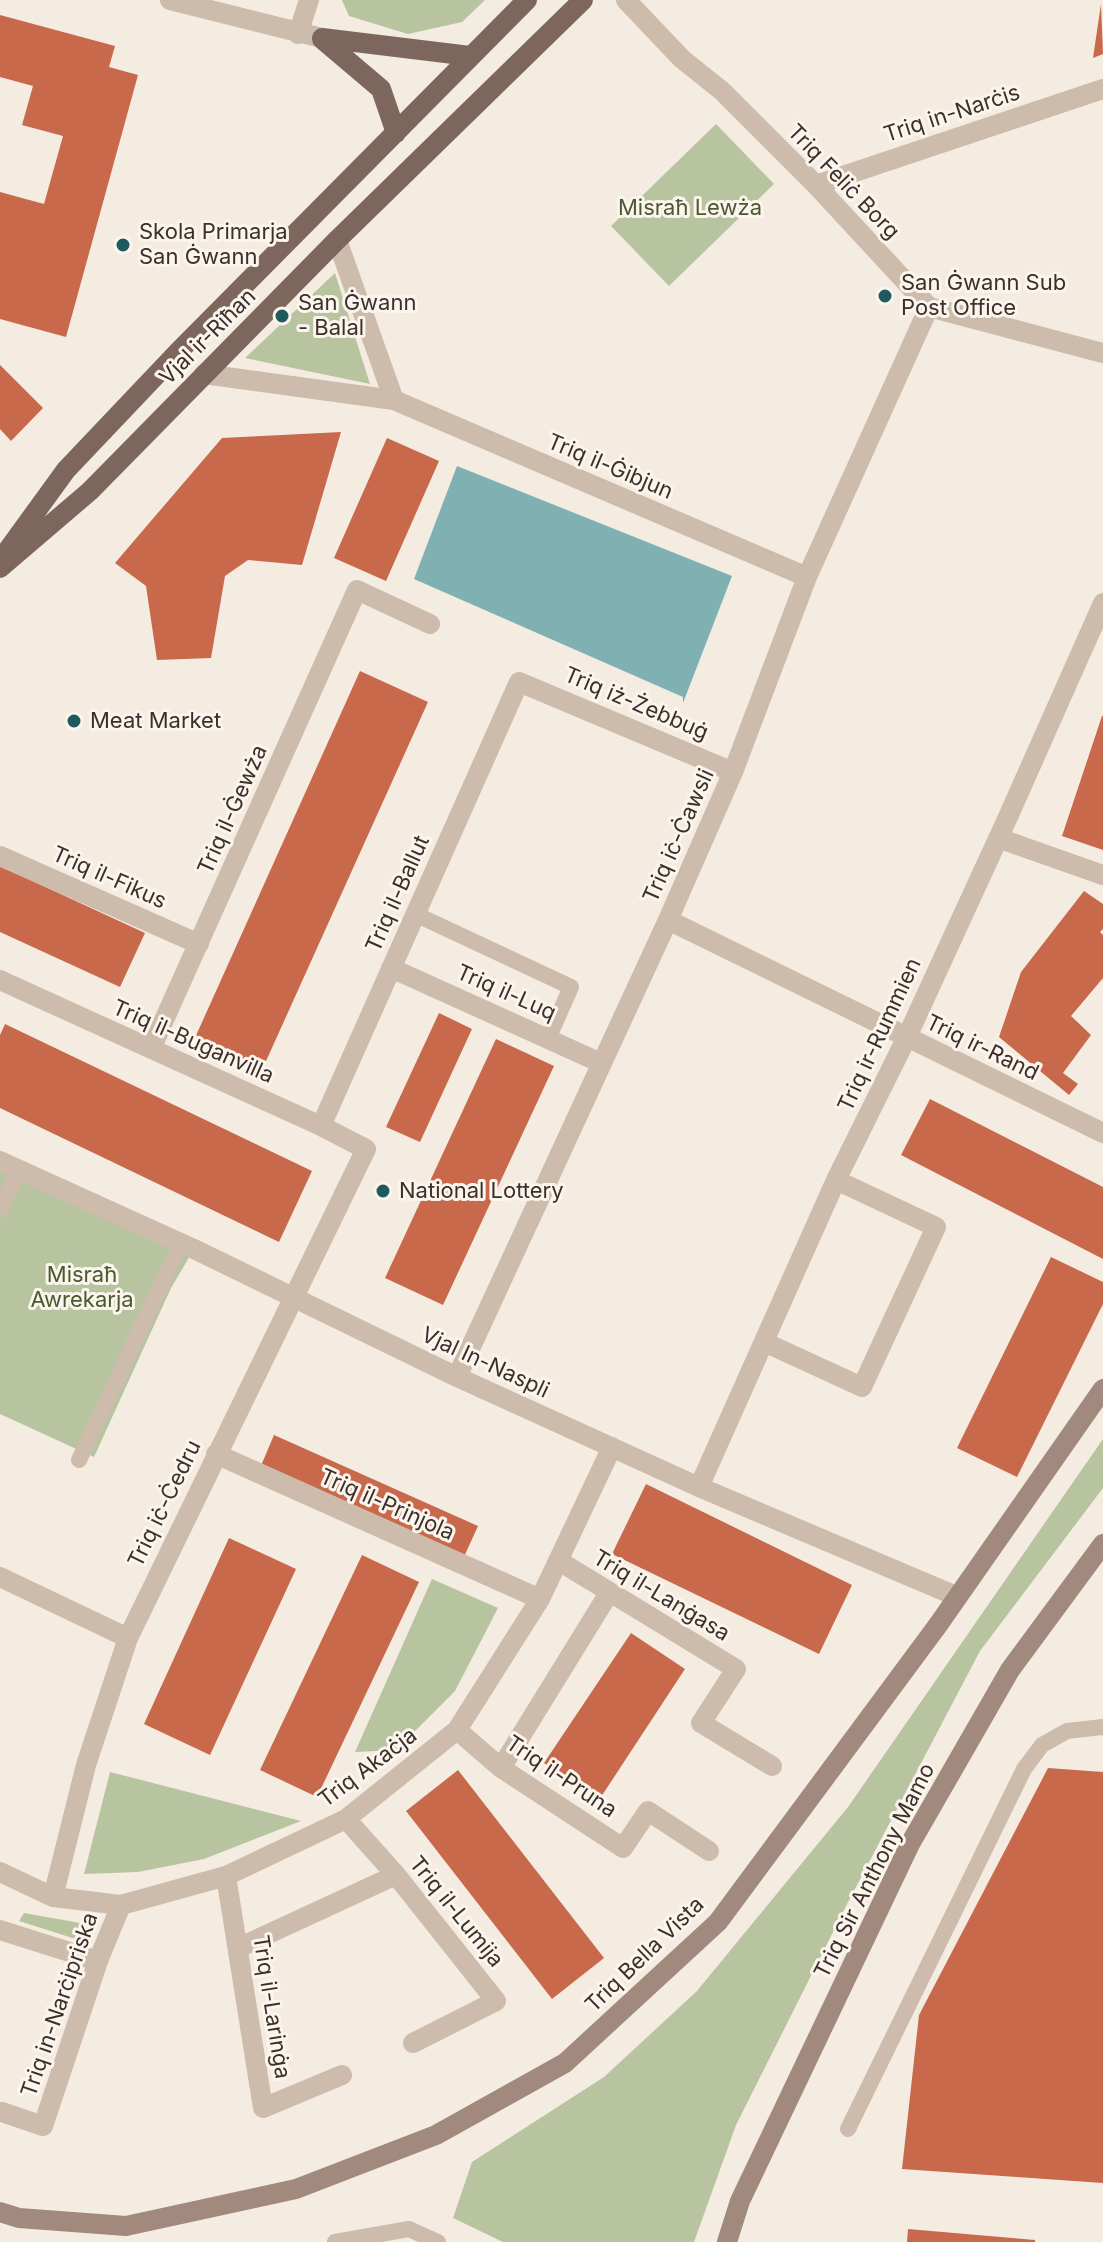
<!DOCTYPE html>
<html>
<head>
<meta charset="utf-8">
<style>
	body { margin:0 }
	canvas { display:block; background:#f4ebe1 }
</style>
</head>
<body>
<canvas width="1103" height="2242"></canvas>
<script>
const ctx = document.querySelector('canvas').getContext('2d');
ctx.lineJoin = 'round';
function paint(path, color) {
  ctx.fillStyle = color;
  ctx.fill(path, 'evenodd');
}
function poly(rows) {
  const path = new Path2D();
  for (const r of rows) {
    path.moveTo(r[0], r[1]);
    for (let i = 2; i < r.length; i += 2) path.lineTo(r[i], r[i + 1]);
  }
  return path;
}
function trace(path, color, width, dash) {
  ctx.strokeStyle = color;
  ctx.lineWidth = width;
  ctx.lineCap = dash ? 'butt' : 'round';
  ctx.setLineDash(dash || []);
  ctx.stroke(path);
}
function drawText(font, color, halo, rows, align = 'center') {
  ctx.font = font + ' Inter,sans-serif';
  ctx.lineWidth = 6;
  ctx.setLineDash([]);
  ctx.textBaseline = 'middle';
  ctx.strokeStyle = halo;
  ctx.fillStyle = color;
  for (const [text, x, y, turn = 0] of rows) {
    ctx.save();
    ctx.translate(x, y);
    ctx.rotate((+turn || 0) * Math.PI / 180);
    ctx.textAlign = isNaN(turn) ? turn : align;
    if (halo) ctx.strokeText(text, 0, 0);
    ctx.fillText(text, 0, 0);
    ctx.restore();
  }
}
paint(poly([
	[342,0,485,0,462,22,408,34,349,16],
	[716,124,774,184,669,286,611,226],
	[335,273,370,384,245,358],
	[0,1168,194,1249,171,1288,94,1457,0,1414],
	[1103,1439,1103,1488,980,1651,847,1904,736,2125,694,2242,503,2242,453,2218,472,2162,604,2077,697,1991,848,1807],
	[432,1579,498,1608,455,1691,396,1750,355,1752],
	[110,1772,301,1821,204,1859,138,1872,84,1874],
	[24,1913,80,1923,82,1941,19,1921]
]), '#b8c4a0');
paint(poly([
	[457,466,732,576,683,703,683,697,414,579]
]), '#7fb0b2');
paint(poly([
	[1101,4,1103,54,1093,58],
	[0,15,115,46,109,67,138,75,66,337,0,319,0,192,44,204,63,136,22,125,33,86,0,77],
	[0,365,43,408,11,441,0,429],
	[341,432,302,565,248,560,225,576,211,658,157,660,146,586,115,563,222,438],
	[387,438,439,461,386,581,334,558],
	[360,671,428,702,262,1070,194,1040],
	[1102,716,1103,716,1103,850,1062,836],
	[0,866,145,933,120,987,0,932],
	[1084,891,1103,904,1103,929,1100,932,1103,935,1103,978,1071,1016,1091,1035,1063,1073,1078,1084,1069,1095,999,1037,1021,972],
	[439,1013,472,1029,420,1142,386,1127],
	[5,1024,312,1171,279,1242,0,1108,0,1035],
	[496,1039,554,1066,443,1305,385,1278],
	[930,1099,1103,1187,1103,1259,901,1155],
	[1051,1257,1103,1282,1103,1304,1017,1477,957,1448],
	[274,1435,478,1526,463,1559,260,1468],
	[646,1484,852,1585,819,1654,612,1554],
	[229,1538,296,1569,210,1755,144,1724],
	[362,1555,419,1582,317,1797,260,1770],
	[631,1633,685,1669,599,1800,544,1763],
	[1048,1768,1103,1772,1103,2183,902,2169,919,2015],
	[458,1770,604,1958,552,1999,406,1811],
	[908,2229,1035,2240,1035,2242,907,2242]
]), '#c8694b');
trace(poly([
	[415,914,571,987,548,1039],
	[0,1210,19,1169],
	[79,1460,181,1243],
	[848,2129,1024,1769,1042,1745,1067,1731,1103,1727],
	[335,2242,409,2229,438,2242]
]), '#cdbbac', 16);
trace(poly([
	[170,0,322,38],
	[626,0,682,59,722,91,816,185,929,307,1103,353],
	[298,34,309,0],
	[816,185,1103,89],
	[337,240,394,400],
	[204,374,394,400,807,577],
	[998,838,1103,875],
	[0,856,199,944],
	[668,920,1103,1133],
	[391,968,601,1063],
	[0,980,321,1126,366,1149,128,1638,86,1765,53,1897],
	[151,1049,357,590,430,624],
	[321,1126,519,682,733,772],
	[0,1161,194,1249,457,1377,699,1487,956,1596],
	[764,1342,862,1387,936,1227,836,1180],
	[457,1377,668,920,733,772,807,577,929,307],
	[216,1454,540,1599],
	[699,1487,836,1180,906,1039,1008,817,1103,603],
	[559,1561,736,1669,701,1723,772,1766],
	[0,1577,128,1638],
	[457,1730,501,1768,623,1848,648,1811,709,1851],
	[501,1768,609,1593],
	[346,1819,396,1875,496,2001,413,2043],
	[0,1872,53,1897,121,1905,226,1876,346,1819,457,1730,540,1599,612,1447],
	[226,1876,263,2108,342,2075],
	[0,1930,98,1961],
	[238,1948,396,1875],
	[2,2112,43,2126,98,1961,121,1905]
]), '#cdbbac', 20);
trace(poly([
	[0,2212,19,2218,126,2226,296,2189,436,2135,565,2063,718,1922,938,1625,1103,1389],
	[727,2242,740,2201,910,1844,1010,1670,1103,1544]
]), '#a18a7d', 20);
trace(poly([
	[322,38,470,56],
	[322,39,381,89,396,133],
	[5,554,66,470,179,351,527,0],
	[0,568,90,491,337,240,583,0]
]), '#7d675c', 20);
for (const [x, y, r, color] of [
	[123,245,8,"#1f5a5e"],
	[885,296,8,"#1f5a5e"],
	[282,316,8,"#1f5a5e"],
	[74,721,8,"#1f5a5e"],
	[383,1191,8,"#1f5a5e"]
]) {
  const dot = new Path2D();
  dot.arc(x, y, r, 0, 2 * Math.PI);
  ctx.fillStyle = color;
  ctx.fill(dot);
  trace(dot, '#fbf5ee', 3);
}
drawText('22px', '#3b302b', '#fbf5ee', [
	["Triq in-Narċis",952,114,-18],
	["Triq Feliċ Borg",843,182,46],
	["Vjal ir-Riħan",208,337,-45],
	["Triq il-Ġibjun",610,467,23],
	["Triq iż-Żebbuġ",636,704,23],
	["Triq il-Ġewża",233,810,-66],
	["Triq iċ-Ċawsli",679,836,-66],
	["Triq il-Fikus",109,878,24],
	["Triq il-Ballut",398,894,-66],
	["Triq il-Luq",506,993,24],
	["Triq ir-Rummien",880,1035,-65],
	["Triq il-Buganvilla",193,1042,24],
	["Triq ir-Rand",982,1048,26],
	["Vjal In-Naspli",485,1363,25],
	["Triq iċ-Ċedru",165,1504,-64],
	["Triq il-Prinjola",387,1505,24],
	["Triq il-Lanġasa",661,1596,31],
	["Triq Akaċja",368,1768,-37],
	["Triq il-Pruna",561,1777,34],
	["Triq Sir Anthony Mamo",875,1871,-63],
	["Triq il-Lumija",456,1912,51],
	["Triq Bella Vista",645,1955,-44],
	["Triq in-Narċipriska",60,2005,-71],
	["Triq il-Larinġa",271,2007,81]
]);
drawText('22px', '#4a5a2e', '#fbf5ee', [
	["Misraħ Lewża",690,208],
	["Misraħ",82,1275],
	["Awrekarja",82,1300]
]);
drawText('22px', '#3b302b', '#fbf5ee', [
	["Skola Primarja",139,232],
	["San Ġwann",139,257],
	["San Ġwann Sub",901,283],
	["Post Office",901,308],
	["San Ġwann",298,303],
	["- Balal",298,328],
	["Meat Market",90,721],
	["National Lottery",399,1191]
], 'left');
</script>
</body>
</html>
